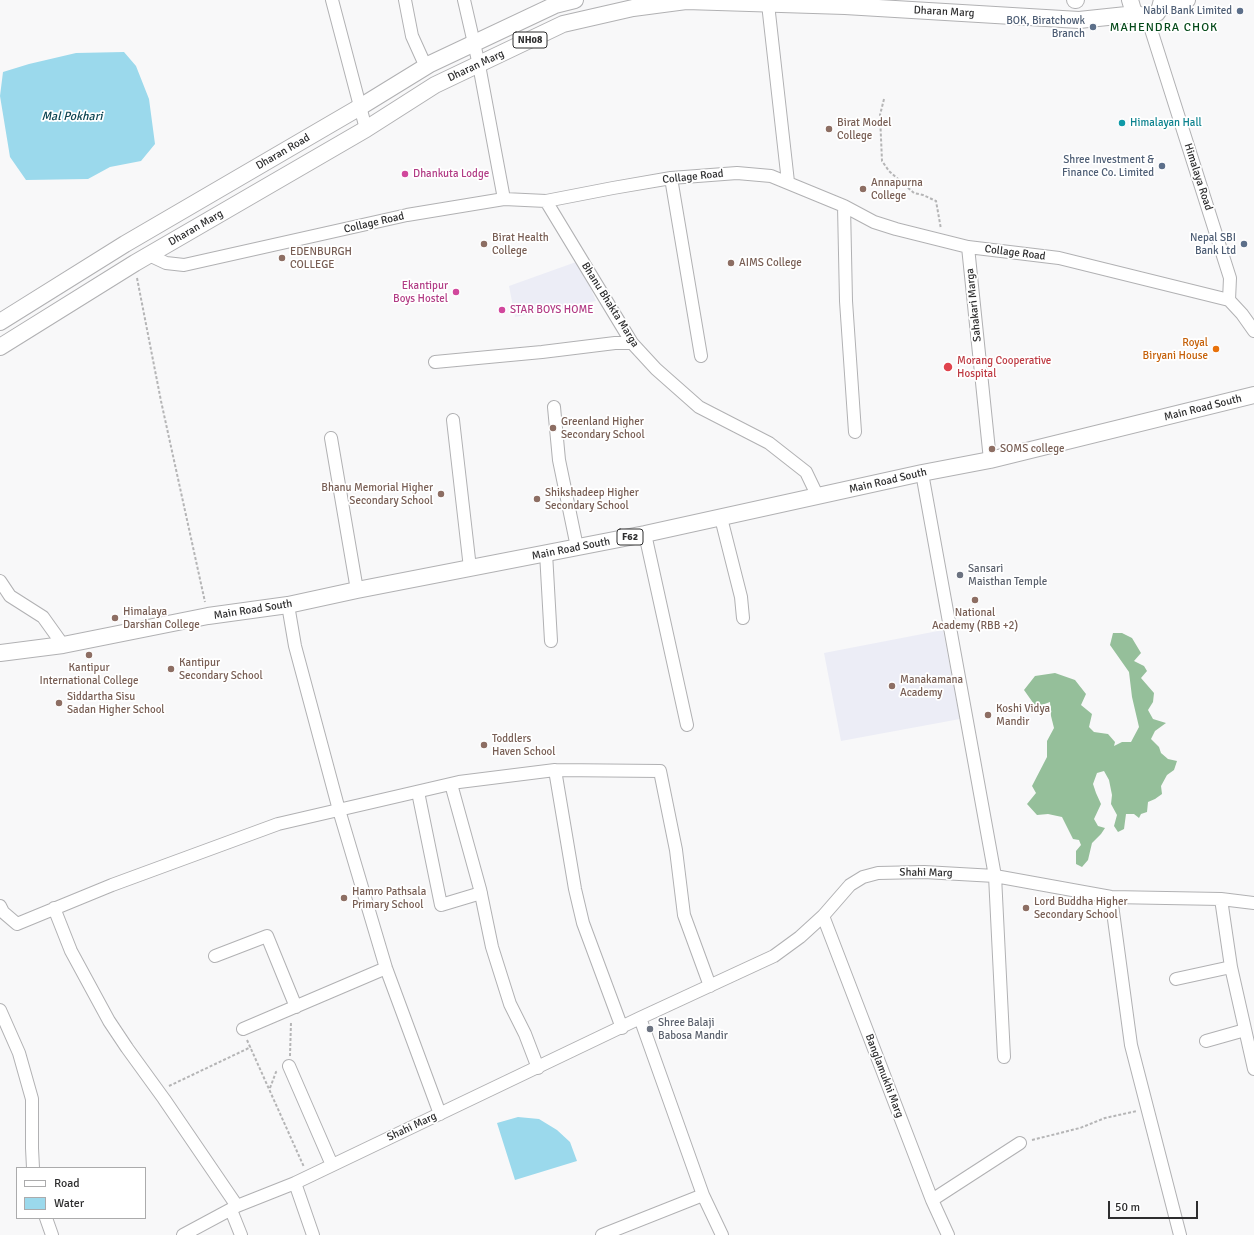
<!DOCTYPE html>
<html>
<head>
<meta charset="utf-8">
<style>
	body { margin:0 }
	#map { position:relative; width:1254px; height:1235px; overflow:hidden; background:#f8f8f9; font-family:Signika,sans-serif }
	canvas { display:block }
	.legend { position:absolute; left:16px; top:1167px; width:130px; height:52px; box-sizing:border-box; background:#fff; border:1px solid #ababac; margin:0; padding:5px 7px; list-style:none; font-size:12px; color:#2e2e2f }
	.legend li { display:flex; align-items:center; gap:8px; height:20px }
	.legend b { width:20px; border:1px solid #ababac }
	.scale { position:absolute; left:1108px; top:1201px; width:90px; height:18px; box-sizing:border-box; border:2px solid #2e2e2f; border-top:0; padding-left:5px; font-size:12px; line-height:14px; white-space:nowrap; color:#2e2e2f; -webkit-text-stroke:3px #fff; paint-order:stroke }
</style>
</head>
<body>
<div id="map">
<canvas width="1254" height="1235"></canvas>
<ul class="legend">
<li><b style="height:5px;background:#fff"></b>Road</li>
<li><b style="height:11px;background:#9bd9ec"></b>Water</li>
</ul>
<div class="scale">50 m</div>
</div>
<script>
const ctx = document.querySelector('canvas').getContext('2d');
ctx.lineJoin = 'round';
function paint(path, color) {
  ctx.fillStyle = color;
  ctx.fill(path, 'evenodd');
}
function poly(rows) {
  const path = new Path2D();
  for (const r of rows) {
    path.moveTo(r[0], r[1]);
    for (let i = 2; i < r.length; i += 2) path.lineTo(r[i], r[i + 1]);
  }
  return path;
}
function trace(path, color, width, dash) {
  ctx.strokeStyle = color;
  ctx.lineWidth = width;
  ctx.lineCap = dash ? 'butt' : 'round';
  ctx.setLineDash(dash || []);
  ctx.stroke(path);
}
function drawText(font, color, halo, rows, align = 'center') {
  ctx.font = font + ' Signika,sans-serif';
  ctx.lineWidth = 3.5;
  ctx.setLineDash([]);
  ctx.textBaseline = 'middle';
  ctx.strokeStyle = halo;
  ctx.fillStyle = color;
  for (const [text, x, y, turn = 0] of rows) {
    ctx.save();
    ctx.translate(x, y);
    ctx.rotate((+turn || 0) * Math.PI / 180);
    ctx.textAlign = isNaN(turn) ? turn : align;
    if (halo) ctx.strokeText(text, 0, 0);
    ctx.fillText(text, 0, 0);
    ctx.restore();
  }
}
paint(poly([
	[576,262,591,289,596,301,515,317,509,286],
	[943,630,960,719,841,741,824,653]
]), '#ecedf6');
paint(poly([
	[1113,633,1122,633,1132,638,1141,653,1134,661,1144,666,1147,671,1141,678,1154,693,1153,702,1148,710,1153,719,1166,723,1155,731,1151,739,1159,747,1161,753,1168,759,1177,761,1174,770,1167,775,1161,786,1162,794,1155,799,1148,802,1147,812,1141,814,1139,818,1134,814,1126,814,1124,829,1118,832,1114,826,1117,815,1111,804,1112,795,1109,780,1104,771,1097,773,1093,784,1096,793,1101,804,1094,819,1098,826,1105,828,1101,834,1092,843,1088,860,1082,867,1076,864,1076,851,1081,845,1079,840,1073,839,1062,817,1048,814,1037,815,1027,804,1036,793,1032,786,1047,757,1047,741,1054,728,1051,716,1050,702,1036,707,1024,690,1035,676,1055,673,1075,680,1086,694,1081,705,1092,714,1089,727,1094,732,1108,734,1115,742,1114,746,1122,742,1131,742,1139,727,1132,697,1129,672,1110,645]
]), '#95bf9a');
paint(poly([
	[124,52,136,66,149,99,155,144,141,161,110,167,88,179,26,180,10,157,0,96,3,72,29,64,76,53],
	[518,1117,539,1119,557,1130,570,1142,577,1161,515,1180,497,1123]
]), '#9bd9ec');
const minor = poly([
	[332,0,366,129],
	[405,0,412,36,426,67],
	[464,0,479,65,504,199],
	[768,4,788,182],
	[1147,17,1230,278,1229,300,1242,314,1254,331],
	[671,178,701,356],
	[546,201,632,343,656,369,699,407,769,443,806,472,818,497],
	[844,206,846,301,855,432],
	[968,247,990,460],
	[149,255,166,263,184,265,407,215,504,199,546,201,613,188,671,178,737,173,771,176,844,206,874,222,896,229,968,247,1059,258,1229,300],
	[435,362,542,352,615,343,632,343],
	[554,407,559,460,577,547],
	[453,420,470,568],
	[331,438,357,590],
	[922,473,995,876,1004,1057],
	[721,518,741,597,743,618],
	[645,534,687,725],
	[546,553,551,641],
	[0,581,10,596,43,617,63,645],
	[288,605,295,646,339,810,386,968,440,1114],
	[555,770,660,771,676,850,684,915,710,986],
	[451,784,480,889,492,947,510,1004,525,1034,538,1068],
	[418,792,441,905,481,893],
	[1111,897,1131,1045,1180,1235],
	[1221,899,1231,967,1254,1069],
	[0,906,3,912,17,924,112,885,278,824,459,782,555,770,575,889,583,923,622,1028],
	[54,908,71,951,109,1021,127,1048,164,1099,237,1206],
	[823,916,932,1200,948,1235],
	[215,956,267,936,296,1007],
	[1176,979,1231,967],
	[0,1010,19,1053,32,1099,32,1148,33,1168],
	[640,1018,703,1195,722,1235],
	[243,1029,386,968],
	[1206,1041,1245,1030],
	[289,1066,332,1165],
	[295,1183,313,1235],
	[932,1200,1020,1143],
	[231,1210,241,1235],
	[46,1218,52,1235],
	[183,1235,237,1206,295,1183,640,1018,774,956,800,937,823,916,850,885,863,877,878,873,924,872,995,876,1111,897,1221,899,1254,903],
	[602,1235,703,1195]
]);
const major = poly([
	[1075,0,1076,0],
	[1130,0,1133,10,1136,14,1147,17,1157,13,1160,8,1162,0],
	[1160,8,1187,0],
	[0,322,125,244,360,107,430,64,555,5,575,0],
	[0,347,135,263,366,129,435,85,563,24,633,8,686,1,845,6,1079,20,1136,14],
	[0,653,63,645,208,616,288,605,357,590,645,534,922,473,990,460,1254,395]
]);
trace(minor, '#b1b1b3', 14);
trace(major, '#b1b1b3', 18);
trace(poly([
	[884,99,880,115,882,161,889,171,914,193,923,195,936,201,941,229],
	[137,278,161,401,205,602],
	[247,1040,304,1167],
	[290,1056,291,1022],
	[169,1086,251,1047],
	[270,1088,276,1072,278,1071],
	[1032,1140,1080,1128,1105,1118,1137,1111]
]), '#b5b5b6', 2, [3, 2]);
trace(minor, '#fff', 12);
trace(major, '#fff', 16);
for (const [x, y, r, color] of [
	[1240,11,4,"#5c6f8a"],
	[1093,27,4,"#5c6f8a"],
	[1122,123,4,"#0f9aa8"],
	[829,129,4,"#8d6e63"],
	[1162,166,4,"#5c6f8a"],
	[405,174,4,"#d1479c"],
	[863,189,4,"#8d6e63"],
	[484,244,4,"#8d6e63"],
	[1244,244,4,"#5c6f8a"],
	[282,258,4,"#8d6e63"],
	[731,263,4,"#8d6e63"],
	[456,292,4,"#d1479c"],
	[502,310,4,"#d1479c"],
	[1216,349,4,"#e8710a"],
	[948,367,5,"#e0444e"],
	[553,428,4,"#8d6e63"],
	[992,449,4,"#8d6e63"],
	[441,494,4,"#8d6e63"],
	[537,499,4,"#8d6e63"],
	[960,575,4,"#6b7280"],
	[975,600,4,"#8d6e63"],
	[115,618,4,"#8d6e63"],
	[89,655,4,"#8d6e63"],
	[171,669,4,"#8d6e63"],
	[892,686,4,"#8d6e63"],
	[59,703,4,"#8d6e63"],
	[988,715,4,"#8d6e63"],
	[484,745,4,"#8d6e63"],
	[344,898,4,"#8d6e63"],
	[1026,908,4,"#8d6e63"],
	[650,1029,4,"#6b7280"]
]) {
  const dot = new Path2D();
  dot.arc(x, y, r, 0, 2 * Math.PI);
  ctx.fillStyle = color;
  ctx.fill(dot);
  trace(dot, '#fff', 1.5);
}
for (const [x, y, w] of [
	[530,40,34],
	[630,537,26]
]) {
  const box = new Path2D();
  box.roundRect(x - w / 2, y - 8, w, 16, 3);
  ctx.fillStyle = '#fff';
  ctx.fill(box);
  trace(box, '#2e2e2f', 1);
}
drawText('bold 10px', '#2e2e2f', null, [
	["NH08",530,40],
	["F62",630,537]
]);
drawText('11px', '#4e5e75', '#fff', [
	["Nabil Bank Limited",1232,11],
	["BOK, Biratchowk",1085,21],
	["Branch",1085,34],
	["Shree Investment &",1154,160],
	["Finance Co. Limited",1154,173],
	["Nepal SBI",1236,238],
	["Bank Ltd",1236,251]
], 'right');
drawText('11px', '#2e2e2f', '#fff', [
	["Dharan Marg",944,12,3],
	["Dharan Marg",476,66,-25],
	["Dharan Road",283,152,-30],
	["Collage Road",693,177,-6],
	["Himalaya Road",1198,177,72],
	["Collage Road",374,223,-13],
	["Dharan Marg",196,228,-30],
	["Collage Road",1015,253,7],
	["Bhanu Bhakta Marga",610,305,58],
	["Sahakari Marga",974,305,-96],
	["Main Road South",1203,408,-14],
	["Main Road South",888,481,-13],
	["Main Road South",571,549,-11],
	["Main Road South",253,610,-9],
	["Shahi Marg",926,873,1],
	["Banglamukhi Marg",884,1076,69],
	["Shahi Marg",412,1127,-25]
]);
drawText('11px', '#785e54', '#fff', [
	["Birat Model",837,123],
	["College",837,136],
	["Annapurna",871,183],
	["College",871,196],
	["Birat Health",492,238],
	["College",492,251],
	["EDENBURGH",290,252],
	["COLLEGE",290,265],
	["AIMS College",739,263],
	["Greenland Higher",561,422],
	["Secondary School",561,435],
	["SOMS college",1000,449],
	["Bhanu Memorial Higher",433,488,"right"],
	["Secondary School",433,501,"right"],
	["Shikshadeep Higher",545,493],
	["Secondary School",545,506],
	["Himalaya",123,612],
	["Darshan College",123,625],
	["National",975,613,"center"],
	["Academy (RBB +2)",975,626,"center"],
	["Kantipur",179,663],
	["Secondary School",179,676],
	["Kantipur",89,668,"center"],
	["International College",89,681,"center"],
	["Manakamana",900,680],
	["Academy",900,693],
	["Siddartha Sisu",67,697],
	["Sadan Higher School",67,710],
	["Koshi Vidya",996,709],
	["Mandir",996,722],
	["Toddlers",492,739],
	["Haven School",492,752],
	["Hamro Pathsala",352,892],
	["Primary School",352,905],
	["Lord Buddha Higher",1034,902],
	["Secondary School",1034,915]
], 'left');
drawText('11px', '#0d838f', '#fff', [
	["Himalayan Hall",1130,123]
], 'left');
drawText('11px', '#b23c85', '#fff', [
	["Dhankuta Lodge",413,174],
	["Ekantipur",448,286,"right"],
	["Boys Hostel",448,299,"right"],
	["STAR BOYS HOME",510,310]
], 'left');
drawText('11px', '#c56008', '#fff', [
	["Royal",1208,343],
	["Biryani House",1208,356]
], 'right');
drawText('11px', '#be3a42', '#fff', [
	["Morang Cooperative",957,361],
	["Hospital",957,374]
], 'left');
drawText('11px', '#5b616d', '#fff', [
	["Sansari",968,569],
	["Maisthan Temple",968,582],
	["Shree Balaji",658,1023],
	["Babosa Mandir",658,1036]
], 'left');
ctx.letterSpacing = '1px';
drawText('12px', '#054a1a', '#fff', [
	["MAHENDRA CHOK",1164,28]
]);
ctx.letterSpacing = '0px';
drawText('italic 12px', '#0a4250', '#fff', [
	["Mal Pokhari",72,117]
]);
</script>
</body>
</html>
